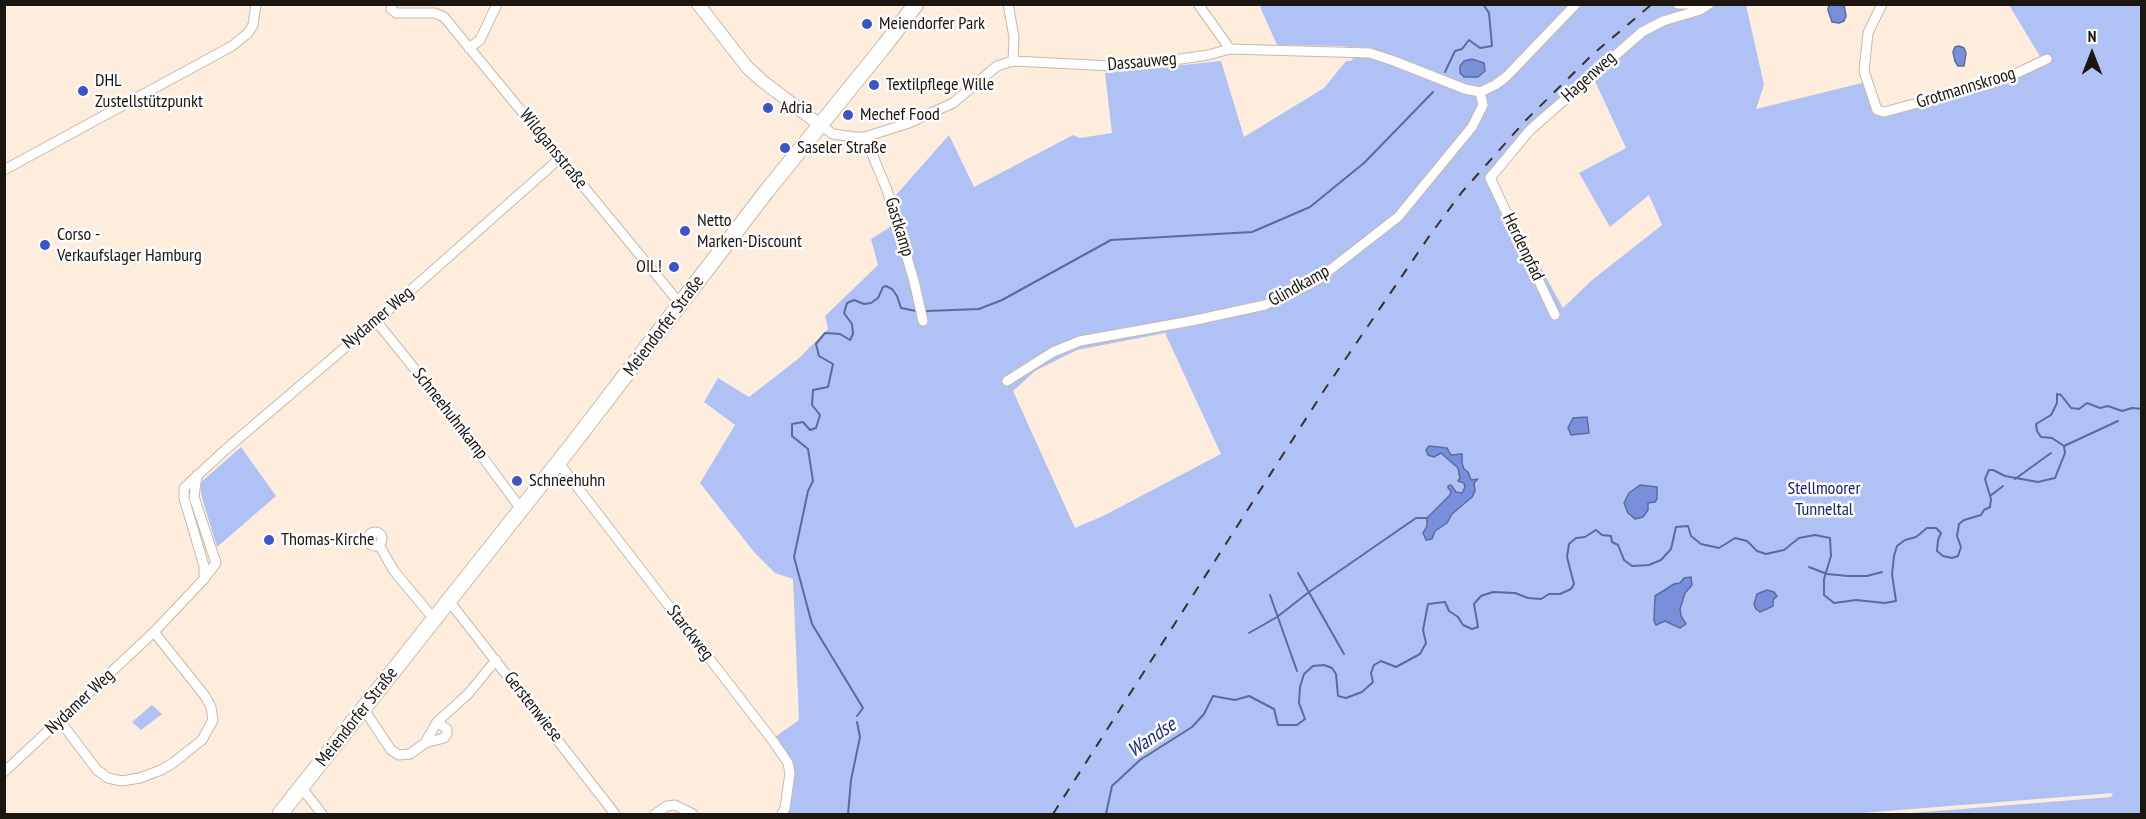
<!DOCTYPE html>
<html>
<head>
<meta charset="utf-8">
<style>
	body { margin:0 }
	#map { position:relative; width:2146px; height:819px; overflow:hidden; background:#feeddd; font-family:"PT Sans Narrow",sans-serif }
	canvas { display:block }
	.frame { position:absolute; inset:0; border:6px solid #1b1610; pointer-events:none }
	.north { position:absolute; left:2062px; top:24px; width:60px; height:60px; -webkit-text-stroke:4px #fdfdfd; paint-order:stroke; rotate:0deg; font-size:16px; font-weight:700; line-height:24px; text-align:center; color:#1b1610 }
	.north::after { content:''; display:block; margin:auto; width:21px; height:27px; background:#1b1610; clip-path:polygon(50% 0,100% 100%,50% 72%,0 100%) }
</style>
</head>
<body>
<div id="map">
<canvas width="2146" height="819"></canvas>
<div class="frame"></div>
<div class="north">N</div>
</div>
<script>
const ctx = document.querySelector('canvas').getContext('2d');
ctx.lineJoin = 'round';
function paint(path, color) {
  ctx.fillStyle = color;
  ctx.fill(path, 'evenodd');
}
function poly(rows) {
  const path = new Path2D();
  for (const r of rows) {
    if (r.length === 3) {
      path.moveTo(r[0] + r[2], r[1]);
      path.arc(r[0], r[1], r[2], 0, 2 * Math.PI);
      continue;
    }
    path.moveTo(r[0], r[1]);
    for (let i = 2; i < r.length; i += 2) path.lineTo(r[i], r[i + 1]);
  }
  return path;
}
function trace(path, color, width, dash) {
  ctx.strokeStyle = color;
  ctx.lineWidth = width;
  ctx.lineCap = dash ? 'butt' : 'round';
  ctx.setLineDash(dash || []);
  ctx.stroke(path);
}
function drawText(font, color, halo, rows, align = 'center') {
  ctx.font = font + ' "PT Sans Narrow",sans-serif';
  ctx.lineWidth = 5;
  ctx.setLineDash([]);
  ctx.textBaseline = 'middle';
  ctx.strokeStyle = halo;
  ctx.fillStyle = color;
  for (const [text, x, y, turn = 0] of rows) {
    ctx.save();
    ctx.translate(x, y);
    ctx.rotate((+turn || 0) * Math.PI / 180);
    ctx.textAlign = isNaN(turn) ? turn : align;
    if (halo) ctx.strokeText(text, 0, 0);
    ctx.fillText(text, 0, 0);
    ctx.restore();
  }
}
paint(poly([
	[1264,5,1746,5,1764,85,1756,109,1870,81,1879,109,1999,78,2041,58,2009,5,2141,5,2141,814,1899,814,2111,797,2113,793,1849,814,785,814,792,792,794,773,775,737,799,720,793,579,775,573,754,552,700,483,735,425,704,402,718,378,749,397,798,359,828,329,825,316,878,265,871,239,893,225,918,309,924,305,896,195,949,135,974,187,1073,135,1080,138,1112,133,1105,73,1221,61,1244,137,1324,88,1346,61,1351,61,1362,48,1341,46,1277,45,1260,7],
	[1589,72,1594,79,1626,148,1579,173,1610,227,1649,195,1662,225,1592,280,1563,308,1488,172,1543,114],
	[1165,333,1221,454,1103,516,1075,528,1013,391,1035,371,1077,350],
	[241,447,276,496,217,547,202,498,200,483],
	[152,705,162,714,141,730,132,722]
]), '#b0c1f6');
const water = poly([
	[1829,5,1844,5,1846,16,1844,21,1839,23,1832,22,1828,10,1829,5],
	[1959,46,1964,48,1966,53,1964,66,1958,66,1955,61,1953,52,1955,47,1959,46],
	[1472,59,1484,63,1485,71,1478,77,1464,77,1460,73,1460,66,1464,61,1472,59],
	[1587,417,1589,433,1571,435,1568,428,1573,418,1587,417],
	[1429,446,1447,448,1451,455,1462,454,1462,463,1464,469,1468,472,1471,480,1478,479,1474,483,1475,491,1472,497,1452,514,1447,523,1435,531,1432,539,1426,540,1423,533,1427,526,1427,518,1450,495,1451,491,1448,488,1448,486,1451,485,1456,492,1462,493,1465,487,1464,483,1458,481,1460,478,1458,468,1441,453,1434,457,1428,455,1426,450,1429,446],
	[1640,485,1657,487,1657,499,1655,502,1648,503,1648,510,1643,517,1635,519,1628,513,1624,503,1629,493,1640,485],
	[1691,577,1692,585,1685,593,1680,609,1681,616,1686,624,1680,628,1665,621,1656,625,1654,621,1655,596,1674,584,1680,583,1684,578,1691,577],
	[1767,590,1774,592,1777,596,1773,600,1773,606,1760,612,1756,609,1754,604,1757,594,1767,590]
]);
paint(water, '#788fdc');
trace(water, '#5c6b9f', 1.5);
trace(poly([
	[1445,72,1455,51,1462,49,1469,40,1480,48,1492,46,1489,13,1483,4],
	[926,311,979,309,1002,300,1111,240,1252,232,1310,207,1364,163,1433,92],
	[2064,446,2118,421],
	[2015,479,2051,453],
	[1990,496,2003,486],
	[1809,567,1827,574,1848,576,1867,576,1882,572],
	[1298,573,1344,654],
	[1270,595,1297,671],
	[1249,633,1277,617,1309,592,1416,518,1427,518],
	[857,716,863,708,812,624,794,557,808,491,813,481,808,449,792,436,792,424,803,422,810,430,816,428,820,415,812,405,813,390,828,387,833,364,819,356,816,344,825,333,840,334,850,340,853,334,852,324,844,313,847,303,854,300,864,304,871,303,878,298,883,287,886,286,892,289,897,296,901,308,916,311],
	[848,814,851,780,860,737,857,722],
	[1106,814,1112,786,1140,760,1192,727,1204,714,1213,696,1235,700,1249,696,1274,709,1278,725,1297,725,1305,719,1299,703,1300,687,1304,674,1313,666,1324,665,1332,668,1336,674,1338,696,1346,698,1362,692,1373,682,1371,673,1374,665,1381,661,1396,667,1420,654,1426,643,1423,630,1428,604,1445,602,1449,611,1458,617,1463,625,1472,629,1478,627,1474,604,1481,596,1493,592,1515,593,1528,598,1541,599,1549,594,1560,594,1571,589,1574,584,1567,557,1569,544,1576,538,1585,537,1596,530,1602,535,1611,536,1612,542,1618,545,1624,560,1632,566,1649,565,1661,560,1671,549,1676,527,1688,526,1691,536,1701,544,1719,548,1735,538,1747,541,1757,551,1766,554,1784,550,1799,538,1815,535,1830,538,1831,556,1824,579,1824,595,1834,603,1856,600,1885,603,1896,601,1892,574,1894,556,1897,546,1905,540,1916,537,1927,528,1936,528,1941,533,1938,540,1937,551,1943,556,1952,558,1958,556,1961,547,1957,536,1959,524,1964,520,1981,515,1984,510,1990,507,1991,499,1985,479,1989,470,1993,470,2005,476,2038,482,2055,478,2065,453,2064,446,2052,438,2041,437,2037,431,2036,424,2051,415,2057,403,2057,394,2061,395,2071,408,2079,409,2087,403,2100,408,2108,406,2122,411,2132,408,2142,409]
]), '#5c6b9f', 2);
const minor = poly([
	[392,4,391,9,396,13,435,13,444,17,681,305],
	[1008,4,1014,37,1013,61],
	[1198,4,1230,49],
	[1678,4,1695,4],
	[1882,4,1868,33,1864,71,1877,110,1884,112,2000,81,2047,59],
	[469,48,480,40,497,4],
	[820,125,833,134,854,137,865,137,909,123,953,103,997,66,1013,61,1112,66,1139,65,1208,55,1230,49,1370,53,1394,61,1465,89,1480,92,1495,85,1506,77,1576,4],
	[865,137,887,190,914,281,923,321],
	[4,170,232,46,248,33,253,25,256,4],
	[1555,315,1490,178,1530,130,1642,32,1663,21,1700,10,1709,4],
	[376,321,447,409,521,509],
	[1007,381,1053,352,1080,341,1191,321,1265,305,1317,280,1398,217,1472,127,1483,105,1480,92],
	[558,462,773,741,788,763,790,773,785,808,782,814],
	[375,539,7],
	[379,545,394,571,434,619],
	[204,579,204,566,184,498,184,488,225,450,376,321,559,159],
	[449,601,615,814],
	[363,708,391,750,399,755,410,754,425,743,437,722,447,729,447,734,444,738,425,743],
	[60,721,97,770,108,778,122,781,140,778,161,770,173,763,202,740,213,720,211,707,205,696,154,632],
	[437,722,468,694,496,660],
	[4,772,154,632,204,579,216,563,194,497,197,475],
	[301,787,322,814],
	[655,814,667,806,675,805,693,814]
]);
const tertiary = poly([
	[698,4,747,67,761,80,820,125]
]);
const primary = poly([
	[280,814,572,445,766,192,885,45,916,4]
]);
trace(minor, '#c8b8a8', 11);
trace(tertiary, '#c8b8a8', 14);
trace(primary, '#c8b8a8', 17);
trace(minor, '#fff', 9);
trace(tertiary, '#fff', 12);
trace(primary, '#fff', 15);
trace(poly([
	[1053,814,1323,392,1430,235,1462,192,1526,120,1592,55,1652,4]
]), '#39322b', 2, [10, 10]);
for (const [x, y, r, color] of [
	[867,24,6,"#3d54c7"],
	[874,85,6,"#3d54c7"],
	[83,91,6,"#3d54c7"],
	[768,108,6,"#3d54c7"],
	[848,115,6,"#3d54c7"],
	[785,148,6,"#3d54c7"],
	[685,231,6,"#3d54c7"],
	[45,245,6,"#3d54c7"],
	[674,267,6,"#3d54c7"],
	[517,481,6,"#3d54c7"],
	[269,540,6,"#3d54c7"]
]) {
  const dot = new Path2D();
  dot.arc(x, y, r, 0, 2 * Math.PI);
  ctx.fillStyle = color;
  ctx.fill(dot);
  trace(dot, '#fdfdfd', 2);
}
drawText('18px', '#1b1610', '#fdfdfd', [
	["Meiendorfer Park",879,24],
	["DHL",95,81],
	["Zustellstützpunkt",95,102],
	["Textilpflege Wille",886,85],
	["Adria",780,108],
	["Mechef Food",860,115],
	["Saseler Straße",797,148],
	["Netto",697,221],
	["Marken-Discount",697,242],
	["Corso -",57,235],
	["Verkaufslager Hamburg",57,256],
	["OIL!",662,267,"right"],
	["Schneehuhn",529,481],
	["Thomas-Kirche",281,540]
], 'left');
drawText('18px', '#1b1610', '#fdfdfd', [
	["Dassauweg",1142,62,-5],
	["Hagenweg",1589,77,-42],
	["Grotmannskroog",1966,88,-17],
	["Wildgansstraße",553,149,51],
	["Gastkamp",899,227,73],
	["Herdenpfad",1523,247,64],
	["Glindkamp",1299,286,-29],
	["Nydamer Weg",378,318,-40],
	["Meiendorfer Straße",664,326,-53],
	["Schneehuhnkamp",450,414,52],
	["Starckweg",690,633,52],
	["Nydamer Weg",80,702,-43],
	["Gerstenwiese",533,707,52],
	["Meiendorfer Straße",357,717,-52]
]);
drawText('18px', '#1a237c', '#fdfdfd', [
	["Stellmoorer",1824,489],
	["Tunneltal",1824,510]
]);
drawText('italic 20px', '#1e2b84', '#fdfdfd', [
	["Wandse",1152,738,-34]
]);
</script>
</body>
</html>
